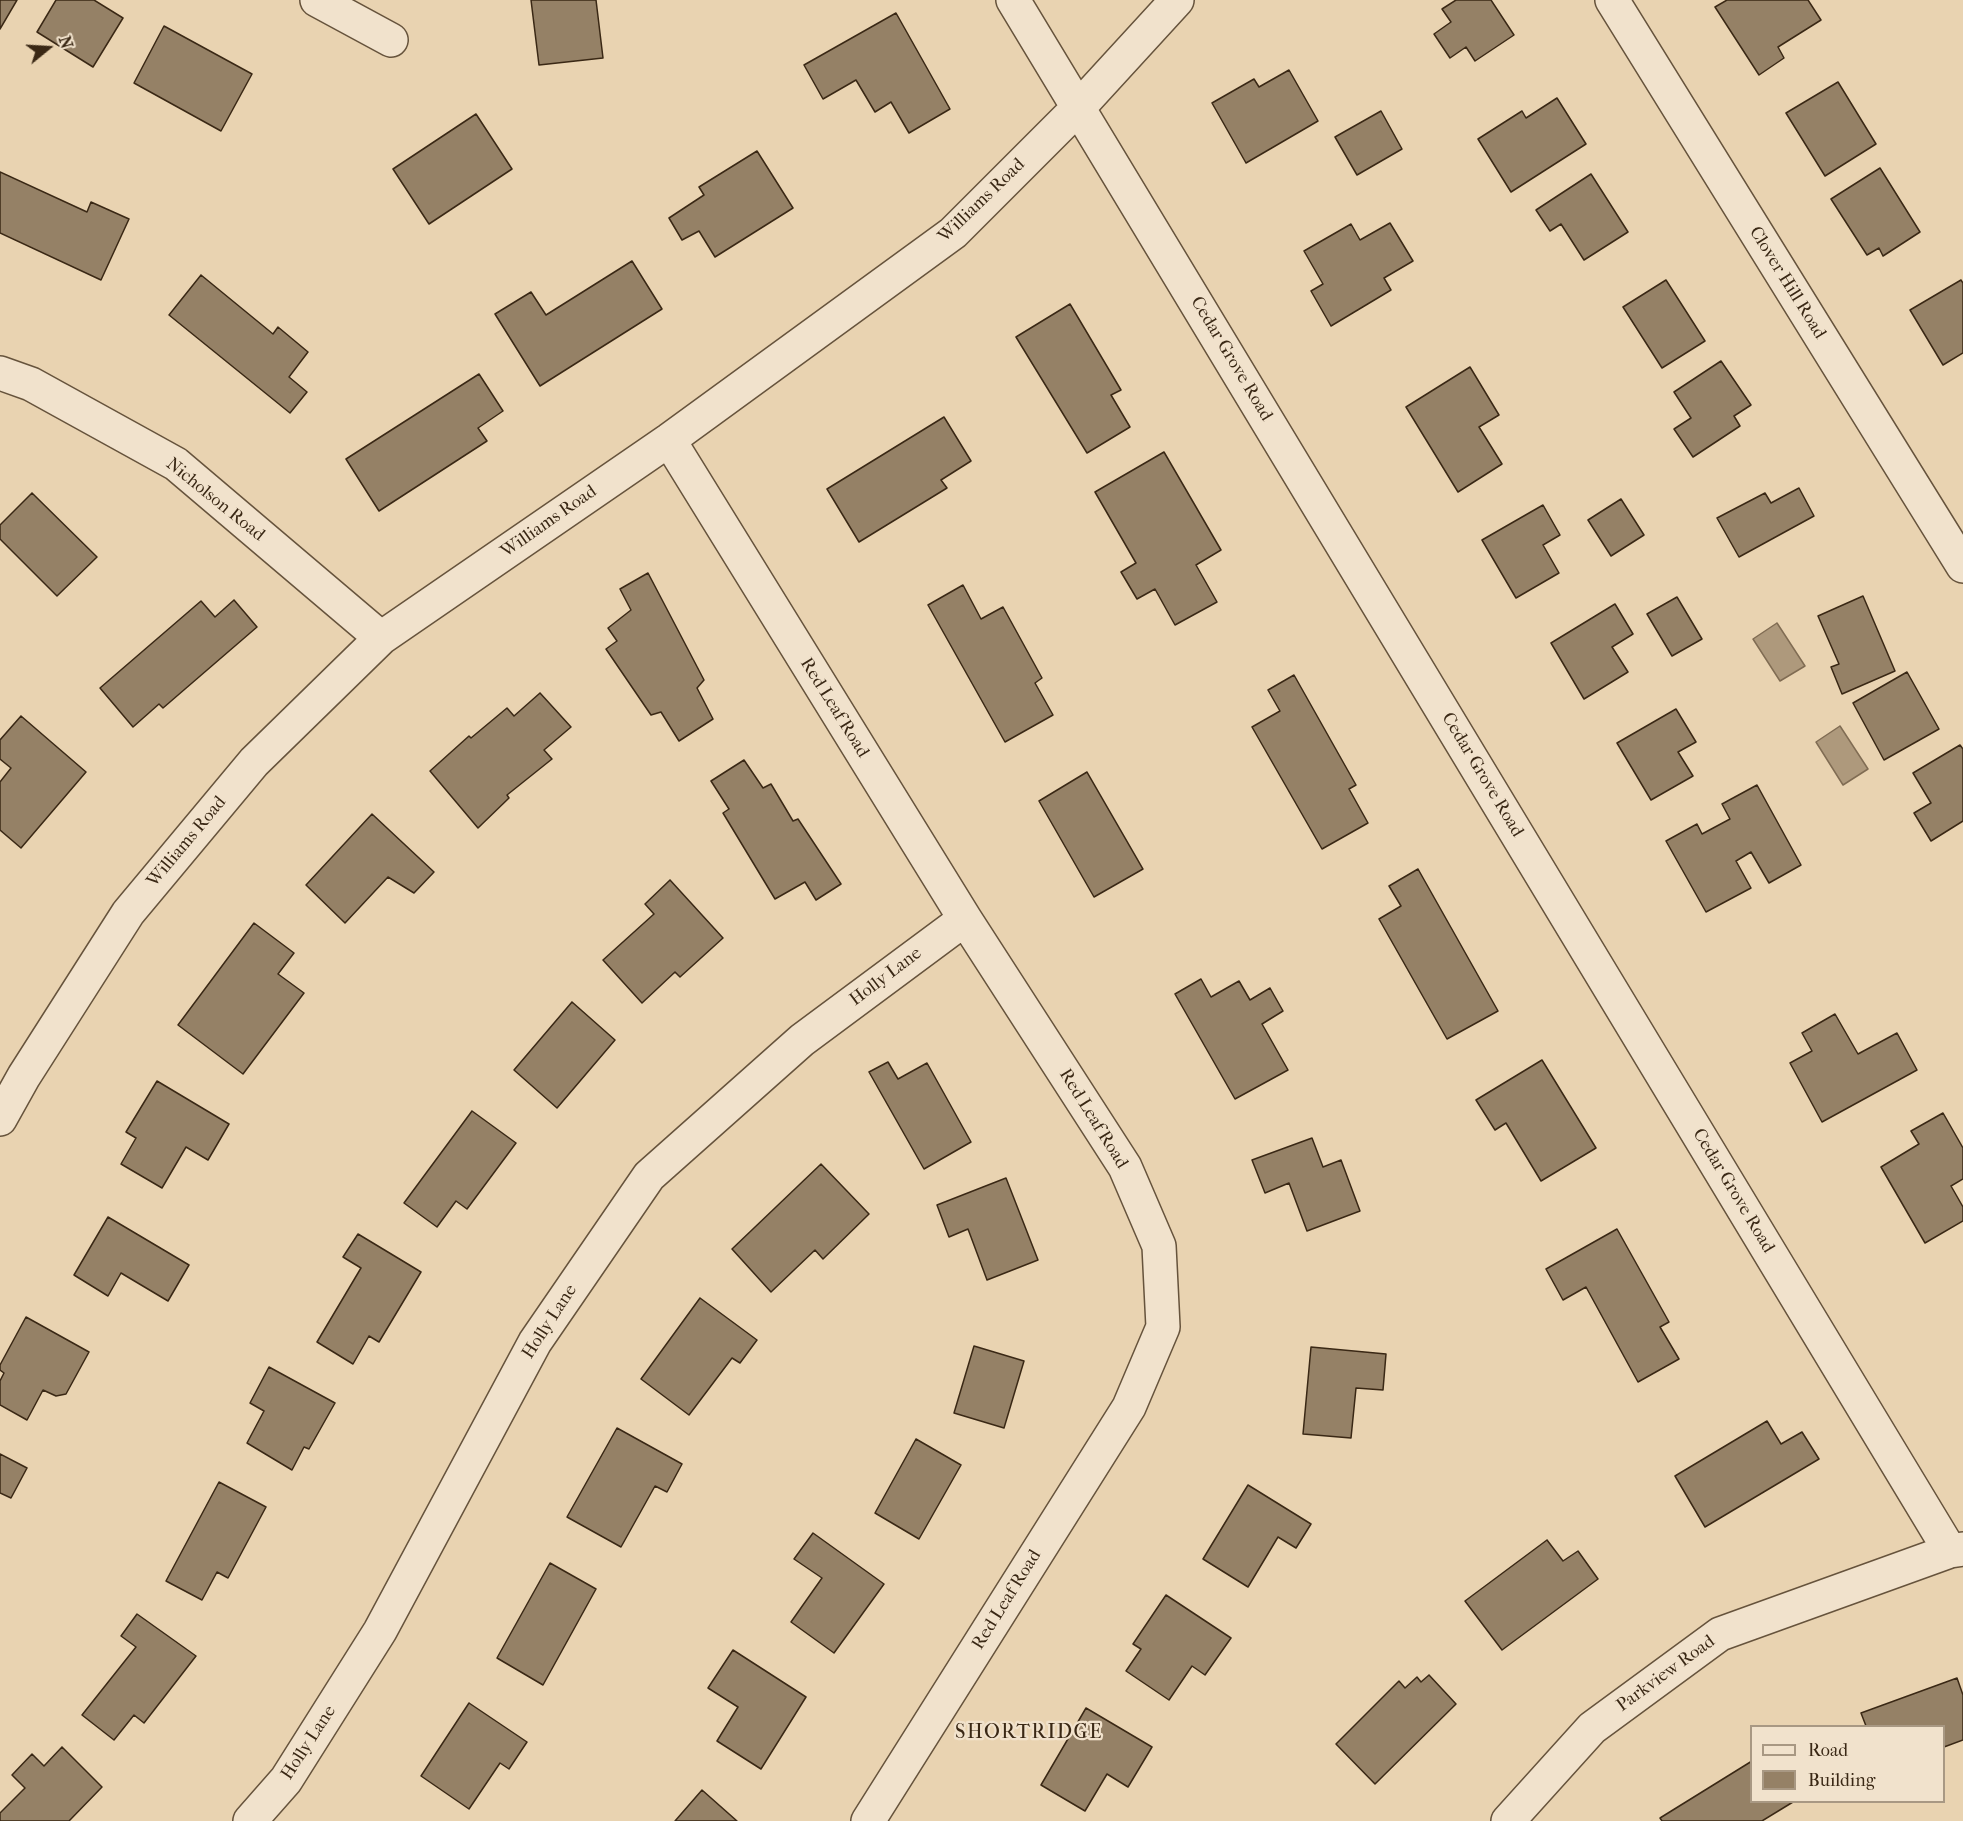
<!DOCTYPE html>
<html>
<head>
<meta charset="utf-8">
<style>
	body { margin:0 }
	#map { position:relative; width:1963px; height:1821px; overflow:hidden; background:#e9d3b1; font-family:"IM FELL French Canon",serif }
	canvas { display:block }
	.legend { position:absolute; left:1750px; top:1725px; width:195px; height:78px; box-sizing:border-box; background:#f1e2cc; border:2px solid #a89883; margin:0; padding:8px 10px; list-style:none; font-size:18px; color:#3a2815 }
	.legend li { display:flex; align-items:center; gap:12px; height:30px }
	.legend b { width:30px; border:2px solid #a89883 }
	.north { position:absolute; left:18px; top:18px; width:60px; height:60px; -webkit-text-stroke:4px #f1e2cc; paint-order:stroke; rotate:72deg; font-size:16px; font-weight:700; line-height:24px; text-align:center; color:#3a2815 }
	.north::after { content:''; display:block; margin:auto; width:21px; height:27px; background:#3a2815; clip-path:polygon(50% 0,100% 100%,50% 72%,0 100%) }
</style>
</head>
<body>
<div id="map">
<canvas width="1963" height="1821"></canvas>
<ul class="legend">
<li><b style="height:8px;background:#f1e2cc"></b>Road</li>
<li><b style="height:16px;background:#958166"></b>Building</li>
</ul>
<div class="north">N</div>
</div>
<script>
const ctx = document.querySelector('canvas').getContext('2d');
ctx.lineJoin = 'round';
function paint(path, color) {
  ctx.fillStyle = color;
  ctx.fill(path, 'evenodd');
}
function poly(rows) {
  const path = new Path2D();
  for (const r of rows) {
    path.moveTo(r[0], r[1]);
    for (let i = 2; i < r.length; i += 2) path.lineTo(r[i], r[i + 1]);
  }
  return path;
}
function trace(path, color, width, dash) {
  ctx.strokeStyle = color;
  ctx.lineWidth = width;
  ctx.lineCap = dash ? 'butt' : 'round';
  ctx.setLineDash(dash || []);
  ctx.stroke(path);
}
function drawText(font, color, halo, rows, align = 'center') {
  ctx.font = font + ' "IM FELL French Canon",serif';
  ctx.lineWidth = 4.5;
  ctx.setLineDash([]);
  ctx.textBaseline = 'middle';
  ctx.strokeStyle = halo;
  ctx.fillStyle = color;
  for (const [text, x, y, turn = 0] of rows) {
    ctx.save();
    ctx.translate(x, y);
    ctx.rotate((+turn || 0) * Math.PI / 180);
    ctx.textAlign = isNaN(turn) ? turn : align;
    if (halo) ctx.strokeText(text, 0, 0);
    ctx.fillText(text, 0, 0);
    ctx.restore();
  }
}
const water = poly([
	[1777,623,1805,666,1780,681,1753,639,1777,623],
	[1840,726,1868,769,1843,785,1816,742,1840,726]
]);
paint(water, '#ae997c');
trace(water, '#806c53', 1.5);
const building = poly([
	[0,0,17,0,0,29,0,0],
	[56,0,94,0,123,18,93,67,37,32,56,0],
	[531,0,596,0,603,58,539,65,531,0],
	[1456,0,1491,0,1514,35,1475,61,1466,47,1450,58,1434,34,1451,22,1442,9,1456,0],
	[1727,0,1808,0,1821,20,1778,47,1784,58,1759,75,1715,7,1727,0],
	[896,13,950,109,909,133,891,102,875,112,856,80,823,99,804,65,896,13],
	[164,26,252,74,221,131,134,83,164,26],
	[1289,70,1318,121,1246,163,1212,103,1254,79,1259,87,1289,70],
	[1838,82,1876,144,1825,176,1786,113,1838,82],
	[1557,98,1586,144,1511,192,1478,139,1522,111,1526,118,1557,98],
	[1381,111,1402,149,1357,175,1335,137,1381,111],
	[476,114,512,169,429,224,393,169,476,114],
	[757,151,793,208,715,257,699,231,682,240,669,218,704,195,699,187,757,151],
	[1880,168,1920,232,1883,256,1879,248,1867,255,1831,199,1880,168],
	[0,172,87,212,91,202,129,219,101,280,0,233,0,172],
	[1591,174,1628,232,1584,260,1561,224,1550,231,1536,210,1591,174],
	[1390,223,1413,261,1384,278,1391,290,1331,326,1311,291,1323,284,1304,251,1351,224,1360,240,1390,223],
	[632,261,662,309,540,386,495,314,531,292,546,315,632,261],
	[201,275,273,334,278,327,308,352,289,377,307,392,290,413,169,315,201,275],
	[1666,280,1705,341,1662,368,1623,307,1666,280],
	[1961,280,1963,283,1963,353,1943,365,1910,310,1961,280],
	[1070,304,1121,390,1111,395,1130,427,1087,453,1016,337,1070,304],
	[1721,361,1751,405,1734,416,1740,426,1693,457,1674,429,1691,418,1674,392,1721,361],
	[1470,367,1499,415,1479,427,1502,464,1458,492,1406,407,1470,367],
	[479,374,503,411,478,428,487,441,379,511,346,459,479,374],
	[944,417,971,461,941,480,947,488,859,542,827,489,944,417],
	[1164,452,1221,550,1196,565,1217,602,1175,625,1155,589,1137,599,1121,572,1136,563,1095,492,1164,452],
	[1799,488,1814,516,1739,557,1717,518,1765,493,1771,503,1799,488],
	[32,493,97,557,57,596,0,539,0,525,32,493],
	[1621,499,1644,535,1611,556,1588,520,1621,499],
	[1543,505,1560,535,1543,545,1559,573,1516,598,1482,540,1543,505],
	[648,573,704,680,697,688,713,719,679,741,661,712,651,715,606,649,617,641,608,628,631,610,620,589,648,573],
	[963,585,981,619,1003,607,1042,678,1035,683,1053,715,1005,742,928,605,963,585],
	[1863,596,1895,671,1842,694,1831,667,1839,664,1818,616,1863,596],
	[1677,597,1702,639,1672,656,1647,614,1677,597],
	[234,600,257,627,163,708,159,704,133,727,100,688,201,601,215,617,234,600],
	[1615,604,1633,634,1612,647,1628,672,1584,699,1551,643,1615,604],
	[1907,672,1939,729,1884,760,1853,703,1907,672],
	[1294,675,1356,785,1349,789,1368,823,1322,849,1252,727,1280,711,1268,690,1294,675],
	[540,693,571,727,544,750,552,759,507,795,509,798,478,828,430,771,469,736,471,738,507,708,514,716,540,693],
	[1676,709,1696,742,1678,752,1693,776,1651,800,1617,743,1676,709],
	[21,716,86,772,21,848,0,830,0,782,11,768,0,759,0,740,21,716],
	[1960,745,1963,749,1963,821,1931,841,1914,813,1931,803,1913,773,1960,745],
	[744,760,763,788,771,784,793,821,798,819,841,884,816,900,805,882,775,899,723,813,729,809,711,781,744,760],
	[1087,772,1143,869,1094,897,1039,801,1087,772],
	[1757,785,1801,865,1769,883,1751,852,1736,861,1751,888,1706,912,1666,841,1697,824,1702,834,1730,819,1722,804,1757,785],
	[372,814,434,872,414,893,388,877,345,923,306,885,372,814],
	[1418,869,1498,1011,1447,1039,1379,919,1401,906,1389,886,1418,869],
	[670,880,723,938,680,977,675,972,642,1003,603,960,654,914,645,904,670,880],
	[254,923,294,953,278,974,304,993,243,1074,178,1025,254,923],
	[1201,979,1211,997,1239,981,1250,1000,1270,988,1283,1011,1262,1024,1288,1070,1235,1099,1175,994,1201,979],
	[572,1002,615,1040,557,1108,514,1070,572,1002],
	[1835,1014,1858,1054,1897,1033,1917,1070,1822,1122,1790,1063,1812,1051,1802,1033,1835,1014],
	[1542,1060,1596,1148,1541,1181,1506,1123,1495,1130,1476,1100,1542,1060],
	[888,1062,898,1079,927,1063,971,1142,924,1169,869,1072,888,1062],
	[157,1081,229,1124,208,1160,186,1147,162,1188,121,1164,136,1138,126,1132,157,1081],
	[472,1111,516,1143,467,1209,456,1201,437,1227,404,1203,472,1111],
	[1943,1113,1963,1148,1963,1179,1951,1186,1963,1207,1963,1221,1925,1243,1881,1167,1919,1144,1911,1131,1943,1113],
	[1312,1138,1323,1167,1341,1160,1360,1211,1307,1231,1289,1183,1265,1193,1252,1160,1312,1138],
	[821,1164,869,1214,823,1259,815,1250,771,1292,732,1249,821,1164],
	[1006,1178,1038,1260,987,1280,968,1229,949,1237,937,1205,1006,1178],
	[108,1217,189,1265,168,1301,121,1273,108,1296,74,1275,108,1217],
	[1617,1229,1669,1322,1660,1327,1679,1359,1638,1382,1586,1287,1563,1300,1546,1269,1617,1229],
	[358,1234,421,1272,379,1342,369,1336,353,1364,317,1342,361,1268,343,1257,358,1234],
	[700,1298,757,1340,740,1363,732,1358,689,1415,641,1379,700,1298],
	[26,1317,89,1352,66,1394,56,1396,43,1390,27,1420,0,1405,0,1381,4,1373,0,1370,0,1365,26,1317],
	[974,1346,1024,1361,1004,1428,954,1413,974,1346],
	[1311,1347,1386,1354,1383,1390,1356,1388,1351,1438,1303,1434,1311,1347],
	[269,1367,335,1403,309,1449,304,1447,292,1470,247,1443,264,1411,250,1403,269,1367],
	[1767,1421,1781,1444,1802,1432,1819,1459,1705,1527,1675,1476,1767,1421],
	[617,1428,682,1464,667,1492,655,1486,621,1547,567,1517,617,1428],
	[916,1439,961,1465,919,1539,875,1513,916,1439],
	[0,1454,27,1468,11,1498,0,1493,0,1454],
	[219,1482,266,1507,228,1578,217,1572,202,1600,166,1581,219,1482],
	[1248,1485,1311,1524,1296,1548,1278,1537,1248,1587,1203,1559,1248,1485],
	[813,1533,884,1584,834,1653,791,1622,822,1578,794,1559,813,1533],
	[1547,1540,1563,1561,1578,1551,1598,1579,1502,1650,1465,1601,1547,1540],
	[550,1563,596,1589,543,1685,497,1658,550,1563],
	[1166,1595,1231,1638,1205,1675,1192,1666,1169,1700,1126,1671,1141,1649,1133,1644,1166,1595],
	[137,1614,196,1656,144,1723,134,1715,114,1740,82,1715,136,1647,121,1636,137,1614],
	[733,1650,806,1697,761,1769,717,1741,738,1707,708,1688,733,1650],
	[1429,1675,1456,1704,1375,1784,1336,1744,1399,1681,1405,1688,1417,1677,1421,1682,1429,1675],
	[1957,1678,1963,1695,1963,1740,1944,1747,1944,1726,1866,1726,1861,1713,1957,1678],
	[469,1703,527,1742,509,1769,500,1763,469,1809,421,1776,469,1703],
	[1086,1708,1152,1747,1128,1787,1107,1774,1085,1811,1041,1785,1086,1708],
	[62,1747,102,1787,69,1821,0,1821,0,1813,25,1788,12,1775,32,1754,44,1766,62,1747],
	[1752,1761,1752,1802,1793,1802,1762,1821,1662,1821,1660,1818,1752,1761],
	[702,1790,737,1821,675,1821,702,1790]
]);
paint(building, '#958166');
trace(building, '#3a2815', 1.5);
const street = poly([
	[317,0,391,40],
	[1013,0,1950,1551],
	[1612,0,1963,566],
	[0,373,31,384,176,464,381,638],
	[669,440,965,919,1125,1167,1159,1246,1163,1327,1129,1407,868,1821],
	[0,1119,24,1076,128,913,254,762,381,638,669,440,953,233,1079,107,1177,0],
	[250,1821,286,1780,380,1631,535,1342,649,1176,802,1040,965,919],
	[1508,1821,1592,1728,1720,1634,1950,1551,1963,1549]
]);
trace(street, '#66533c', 36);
trace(street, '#f1e2cc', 33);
drawText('18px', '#3a2815', '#f1e2cc', [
	["Williams Road",982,201,-44],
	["Clover Hill Road",1787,283,58],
	["Cedar Grove Road",1231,359,59],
	["Nicholson Road",215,500,39],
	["Williams Road",549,522,-35],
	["Red Leaf Road",834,708,58],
	["Cedar Grove Road",1482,775,59],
	["Williams Road",187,842,-50],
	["Holly Lane",886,977,-37],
	["Red Leaf Road",1093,1119,58],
	["Cedar Grove Road",1733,1191,59],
	["Holly Lane",550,1322,-57],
	["Red Leaf Road",1007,1600,-58],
	["Parkview Road",1666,1674,-36],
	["Holly Lane",309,1743,-57]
]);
ctx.letterSpacing = '1.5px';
drawText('20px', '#3a2815', '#f1e2cc', [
	["SHORTRIDGE",1029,1733]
]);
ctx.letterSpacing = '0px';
</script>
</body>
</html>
